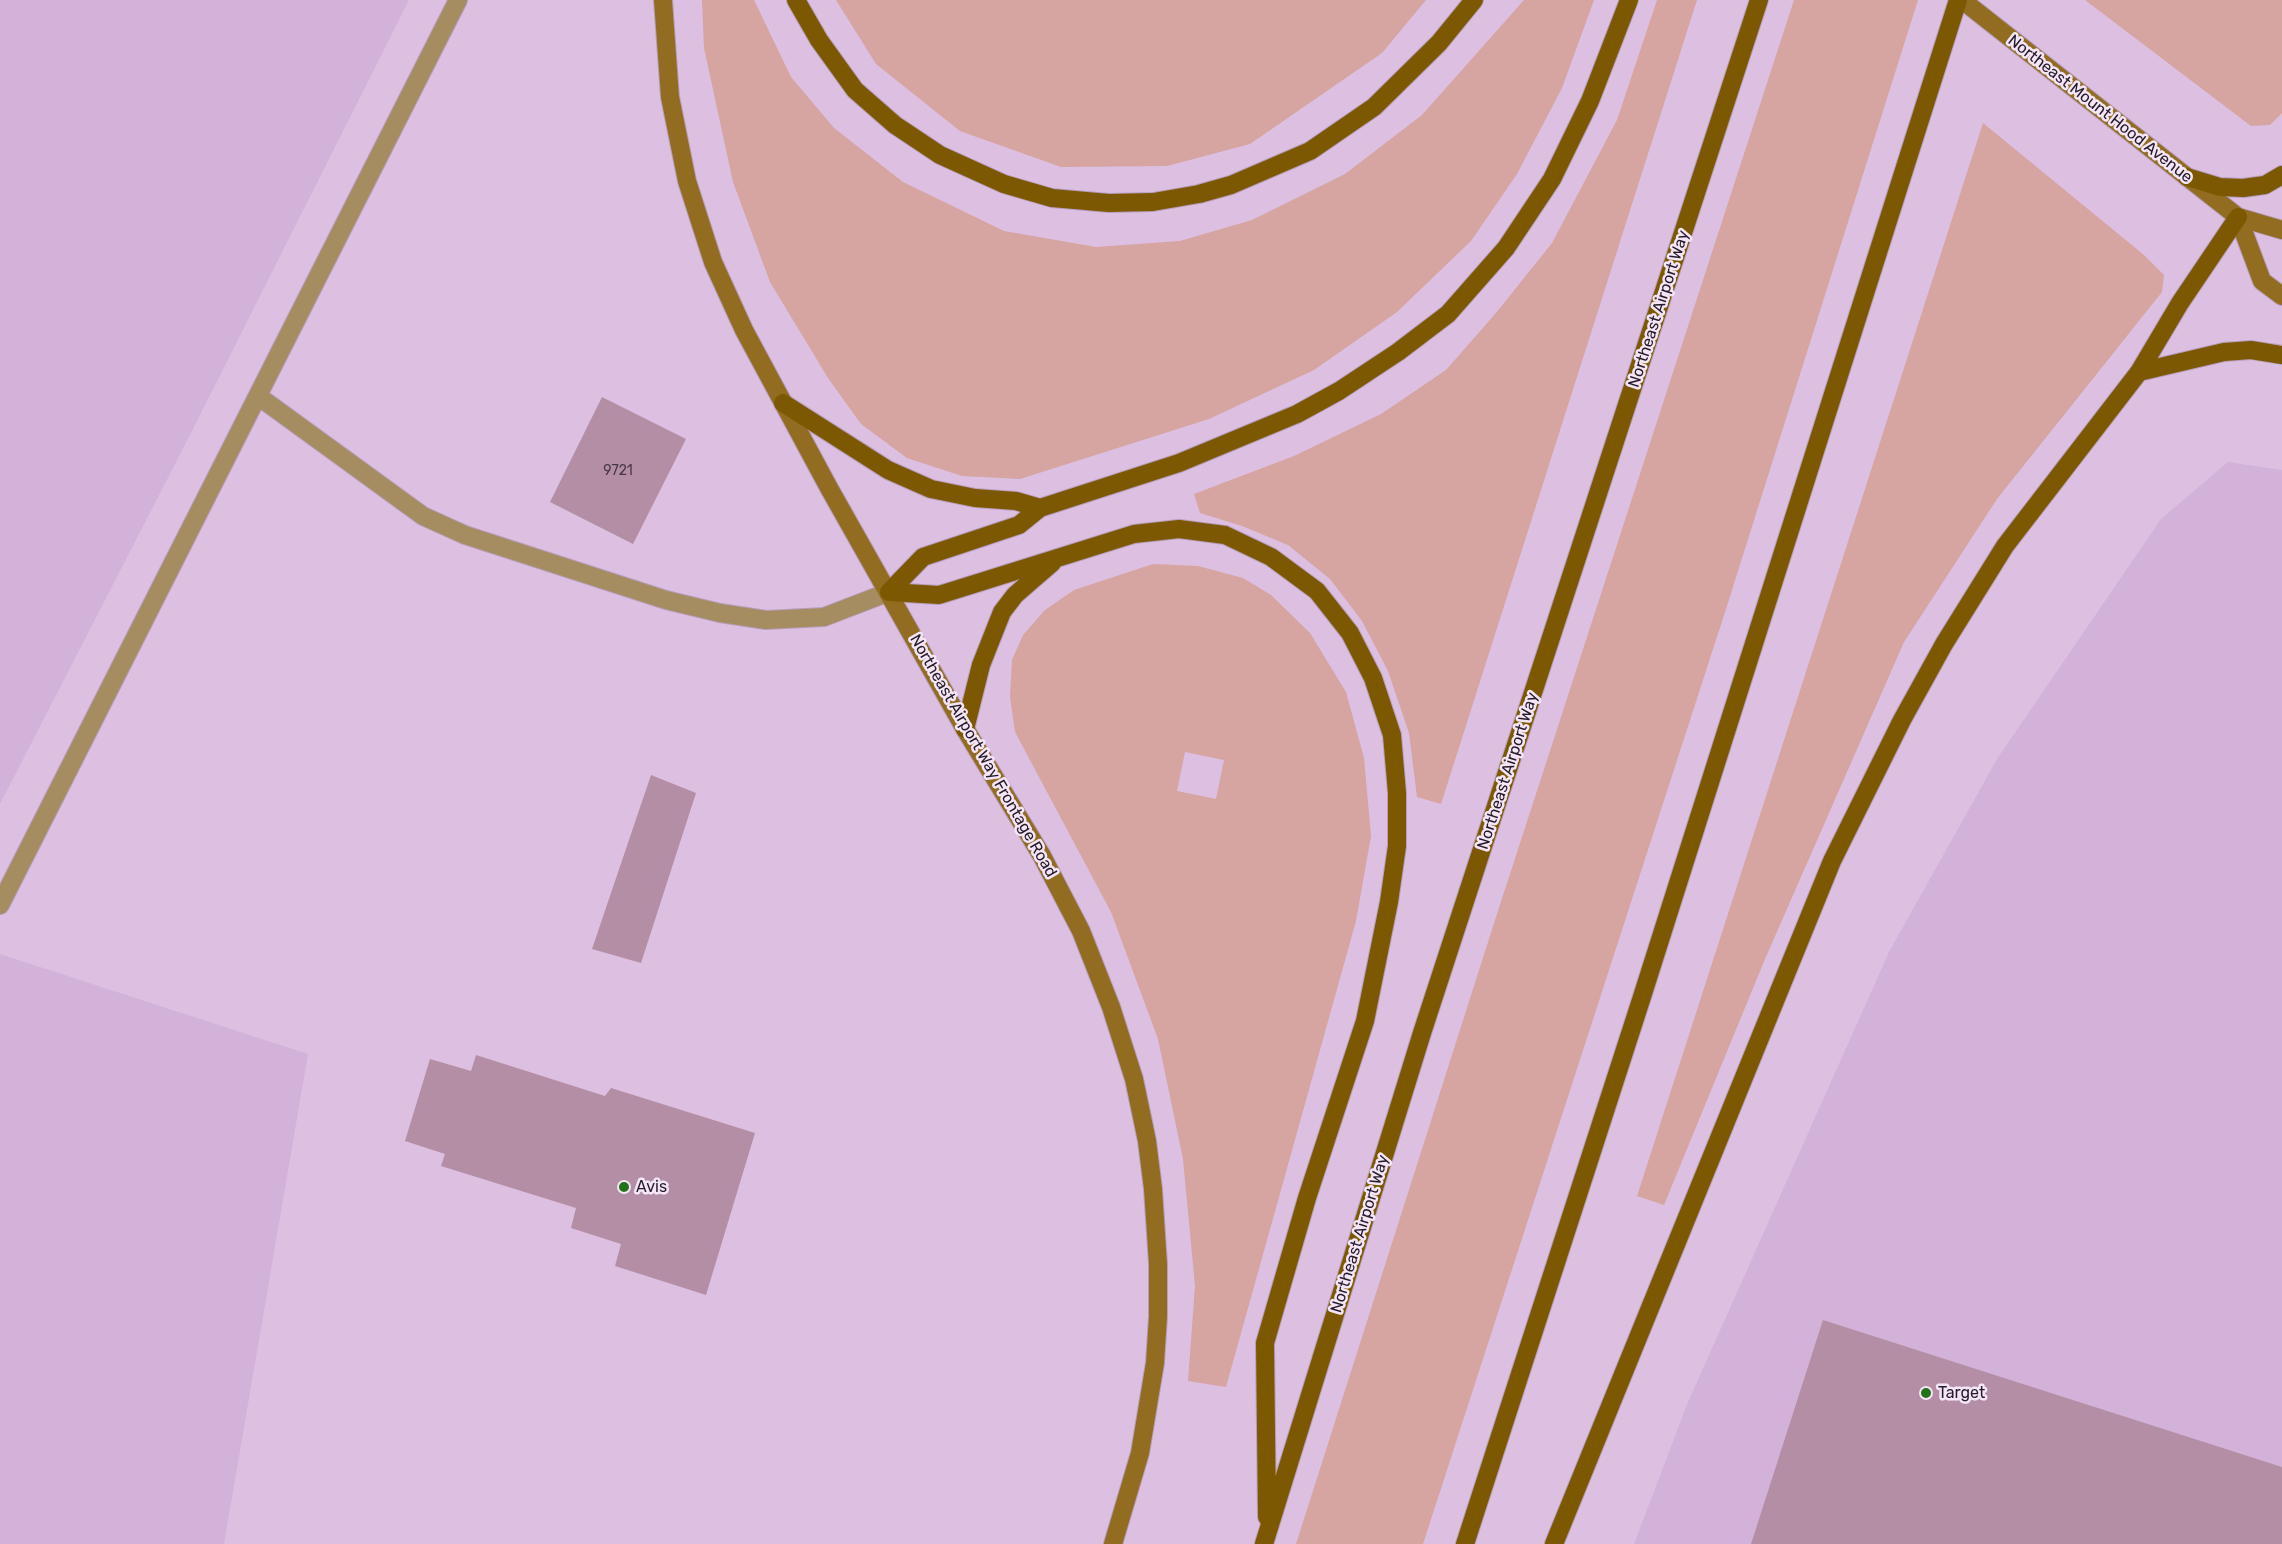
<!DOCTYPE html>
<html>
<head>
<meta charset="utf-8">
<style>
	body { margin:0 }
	canvas { display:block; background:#dcbfe1 }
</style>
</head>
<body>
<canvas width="2282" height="1544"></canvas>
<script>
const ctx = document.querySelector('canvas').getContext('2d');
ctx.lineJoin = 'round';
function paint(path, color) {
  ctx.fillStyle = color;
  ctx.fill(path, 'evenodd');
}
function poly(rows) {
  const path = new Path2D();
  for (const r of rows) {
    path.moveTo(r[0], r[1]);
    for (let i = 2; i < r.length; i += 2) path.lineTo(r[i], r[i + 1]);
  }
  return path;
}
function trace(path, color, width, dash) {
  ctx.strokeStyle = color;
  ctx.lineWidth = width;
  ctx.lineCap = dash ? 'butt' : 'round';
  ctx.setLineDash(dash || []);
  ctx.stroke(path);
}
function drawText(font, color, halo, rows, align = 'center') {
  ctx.font = font + ' Rubik,sans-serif';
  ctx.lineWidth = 5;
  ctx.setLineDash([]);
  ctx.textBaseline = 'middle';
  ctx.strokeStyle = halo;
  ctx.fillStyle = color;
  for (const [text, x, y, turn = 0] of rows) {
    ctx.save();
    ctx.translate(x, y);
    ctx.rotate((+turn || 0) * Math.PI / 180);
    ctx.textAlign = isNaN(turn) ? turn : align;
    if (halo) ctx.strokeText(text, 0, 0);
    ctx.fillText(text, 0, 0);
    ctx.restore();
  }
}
paint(poly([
	[0,0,409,0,191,433,0,804],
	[2228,462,2282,470,2282,1544,1634,1544,1688,1402,1889,952,1997,759,2161,519],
	[0,954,308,1054,224,1544,0,1544]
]), '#d3b2d9');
paint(poly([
	[702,0,754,0,791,77,834,128,903,182,1004,231,1096,247,1180,241,1252,220,1345,174,1422,115,1524,0,1594,0,1562,88,1517,174,1471,241,1397,312,1314,370,1209,419,1020,479,962,476,907,458,861,424,828,378,770,282,733,182,704,48],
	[836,0,1426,0,1382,53,1250,144,1167,166,1061,167,960,131,876,64],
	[1657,0,1697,0,1441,804,1417,797,1409,733,1388,671,1362,621,1330,579,1288,545,1242,526,1200,513,1194,494,1294,456,1381,414,1446,370,1496,313,1552,243,1617,120],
	[1794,0,1918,0,1726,609,1423,1544,1296,1544,1496,917],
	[2085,0,2282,0,2282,113,2270,125,2251,126],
	[1983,123,2144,255,2164,275,2162,292,1997,499,1904,642,1765,959,1664,1205,1637,1196],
	[1153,564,1198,566,1243,578,1271,595,1310,633,1346,692,1364,758,1371,836,1356,921,1226,1387,1188,1381,1195,1286,1183,1159,1158,1039,1111,912,1015,732,1010,697,1012,660,1023,635,1045,610,1074,590],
	[1185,752,1224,760,1216,799,1177,791]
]), '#d6a4a1');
paint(poly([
	[602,397,686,439,633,544,550,502],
	[651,775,696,793,641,963,592,949],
	[476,1055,605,1096,611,1088,755,1133,706,1295,615,1266,621,1244,571,1228,576,1208,441,1166,445,1154,405,1141,430,1059,471,1071],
	[1823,1320,2282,1467,2282,1544,1751,1544]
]), '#b48ea5');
const lane = poly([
	[258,396,423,516,465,535,666,600,720,613,766,620,824,617,889,592],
	[0,905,458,0]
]);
const secondary = poly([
	[663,0,670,97,687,181,713,262,744,330,829,488,965,729,1042,856,1081,931,1111,1007,1134,1079,1147,1141,1153,1189,1158,1264,1158,1317,1155,1363,1140,1453,1113,1544],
	[1962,0,2238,217,2282,230],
	[2238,217,2262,281,2282,296]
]);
const primary = poly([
	[796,0,819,40,855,90,895,125,940,155,1004,184,1052,198,1109,203,1153,202,1199,194,1231,185,1310,151,1374,107,1439,43,1474,0],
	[2187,177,2220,187,2243,188,2265,185,2282,175],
	[2139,372,2224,352,2251,350,2282,355],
	[783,403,888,470,931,489,975,498,1016,501,1040,508],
	[889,592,939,595,1134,534,1179,529,1225,535,1271,557,1317,591,1350,633,1373,678,1392,735,1397,793,1397,846,1389,902,1365,1021,1307,1198,1265,1343,1267,1517],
	[889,592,923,557,1019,525,1040,508,1179,463,1297,414,1339,391,1398,352,1448,314,1506,248,1552,179,1590,101,1629,0],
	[965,729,981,665,1002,612,1015,595,1052,563],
	[1264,1544,1422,1033,1759,0],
	[1465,1544,1641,1000,1958,0],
	[1554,1544,1832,861,1902,720,1944,644,2005,546,2139,372,2180,303,2238,217]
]);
trace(lane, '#b89ebc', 20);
trace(secondary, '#b89ebc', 20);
trace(primary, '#b89ebc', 20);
trace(lane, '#a58d61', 18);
trace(secondary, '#926d21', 18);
trace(primary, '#7c5900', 18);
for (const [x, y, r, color] of [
	[624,1187,6,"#227219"],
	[1926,1393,6,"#227219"]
]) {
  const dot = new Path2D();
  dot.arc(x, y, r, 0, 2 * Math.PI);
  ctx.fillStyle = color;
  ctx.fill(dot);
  trace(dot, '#f4e6f7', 2);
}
drawText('14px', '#4a3847', null, [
	["9721",618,471]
]);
drawText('16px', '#261b28', '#f4e6f7', [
	["Northeast Mount Hood Avenue",2100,109,38],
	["Northeast Airport Way",1659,309,-72],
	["Northeast Airport Way Frontage Road",983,756,60],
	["Northeast Airport Way",1508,771,-72],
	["Northeast Airport Way",1360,1234,-73]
]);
drawText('16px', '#261b28', '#f4e6f7', [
	["Avis",636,1187],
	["Target",1938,1393]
], 'left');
</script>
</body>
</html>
